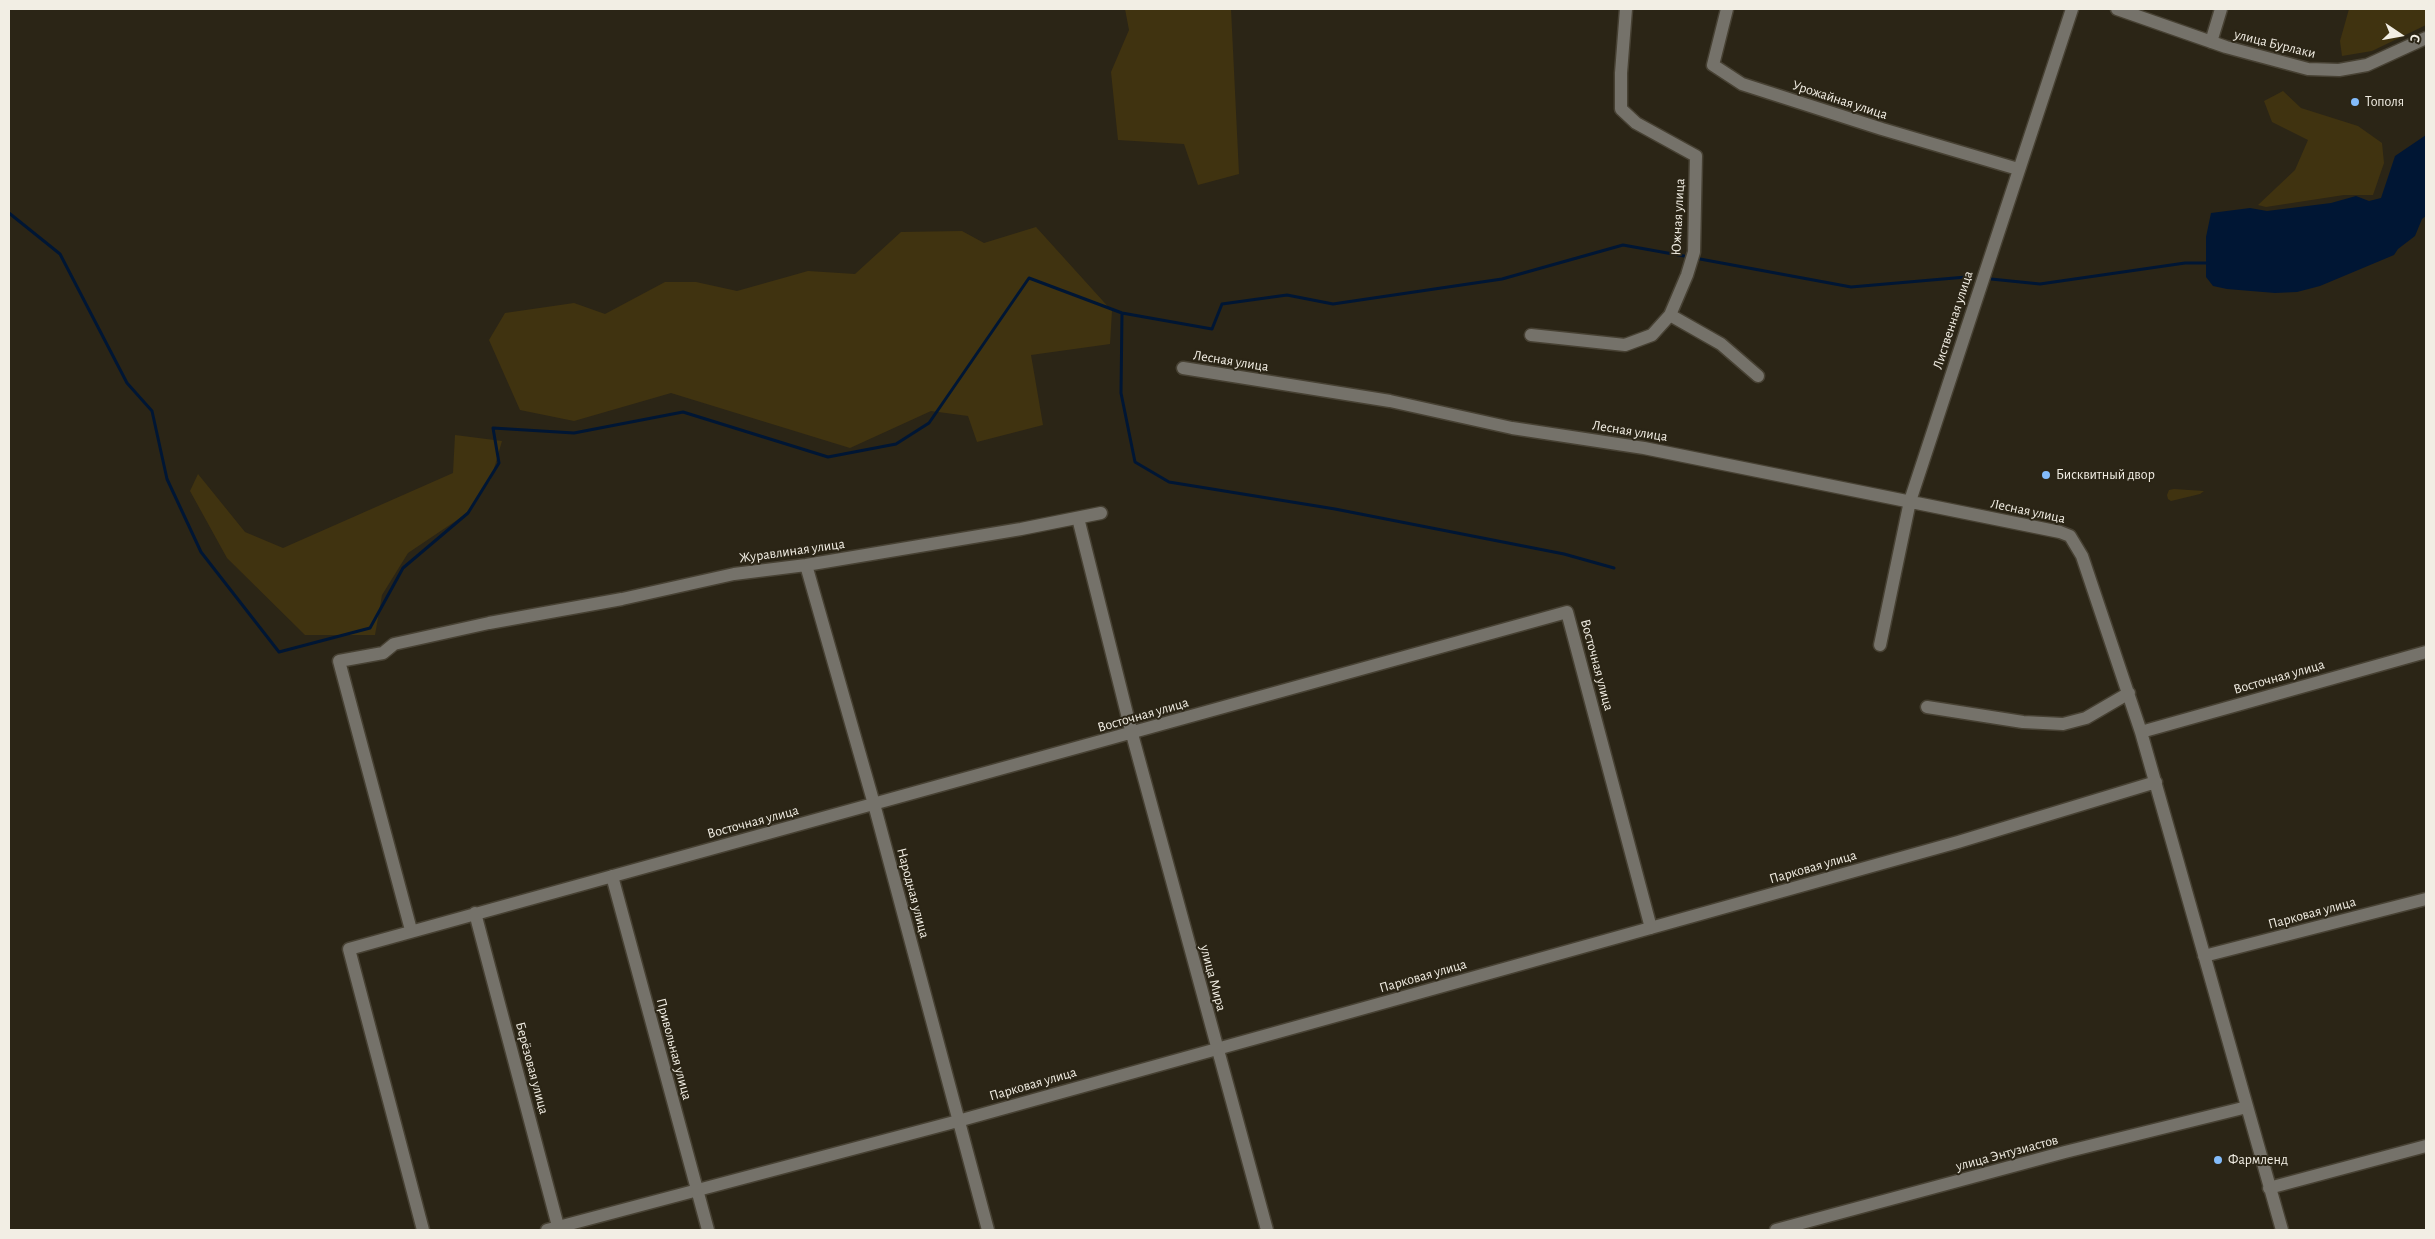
<!DOCTYPE html>
<html>
<head>
<meta charset="utf-8">
<style>
	body { margin:0 }
	#map { position:relative; width:2435px; height:1239px; overflow:hidden; background:#2b2516; font-family:"Alegreya Sans",sans-serif }
	canvas { display:block }
	.frame { position:absolute; inset:0; border:10px solid #f2eee4; pointer-events:none }
	.north { position:absolute; left:2375px; top:10px; width:50px; height:50px; -webkit-text-stroke:4px #2b2516; paint-order:stroke; rotate:102deg; font-size:14px; font-weight:700; line-height:20px; text-align:center; color:#f2eee4 }
	.north::after { content:''; display:block; margin:auto; width:18px; height:22px; background:#f2eee4; clip-path:polygon(50% 0,100% 100%,50% 72%,0 100%) }
</style>
</head>
<body>
<div id="map">
<canvas width="2435" height="1239"></canvas>
<div class="frame"></div>
<div class="north">С</div>
</div>
<script>
const ctx = document.querySelector('canvas').getContext('2d');
ctx.lineJoin = 'round';
function paint(path, color) {
  ctx.fillStyle = color;
  ctx.fill(path, 'evenodd');
}
function poly(rows) {
  const path = new Path2D();
  for (const r of rows) {
    path.moveTo(r[0], r[1]);
    for (let i = 2; i < r.length; i += 2) path.lineTo(r[i], r[i + 1]);
  }
  return path;
}
function trace(path, color, width, dash) {
  ctx.strokeStyle = color;
  ctx.lineWidth = width;
  ctx.lineCap = dash ? 'butt' : 'round';
  ctx.setLineDash(dash || []);
  ctx.stroke(path);
}
function drawText(font, color, halo, rows, align = 'center') {
  ctx.font = font + ' "Alegreya Sans",sans-serif';
  ctx.lineWidth = 4;
  ctx.setLineDash([]);
  ctx.textBaseline = 'middle';
  ctx.strokeStyle = halo;
  ctx.fillStyle = color;
  for (const [text, x, y, turn = 0] of rows) {
    ctx.save();
    ctx.translate(x, y);
    ctx.rotate((+turn || 0) * Math.PI / 180);
    ctx.textAlign = isNaN(turn) ? turn : align;
    if (halo) ctx.strokeText(text, 0, 0);
    ctx.fillText(text, 0, 0);
    ctx.restore();
  }
}
paint(poly([
	[1125,9,1231,9,1239,174,1198,185,1184,144,1118,140,1111,72,1129,30],
	[2349,9,2426,9,2426,25,2372,51,2342,56,2340,41],
	[2283,91,2301,108,2358,126,2382,143,2384,163,2373,195,2344,195,2266,207,2258,205,2295,170,2308,140,2272,122,2264,101],
	[1036,227,1112,311,1110,344,1031,355,1043,425,977,442,968,416,931,411,850,448,671,393,574,421,520,410,489,340,505,313,574,303,605,314,665,282,696,282,737,291,808,271,855,274,901,232,962,231,984,243],
	[455,435,502,441,491,479,466,514,408,553,382,595,375,635,305,635,227,558,190,491,198,474,245,532,283,548,453,473],
	[2174,489,2204,491,2200,494,2171,501,2168,499,2167,495,2169,490]
]), '#403310');
paint(poly([
	[2426,135,2426,216,2422,219,2415,236,2398,249,2394,255,2320,286,2297,292,2275,293,2227,289,2213,286,2206,277,2206,237,2211,213,2250,208,2267,211,2331,203,2356,196,2369,201,2381,198,2395,156]
]), '#001634');
trace(poly([
	[9,213,60,254,127,383,152,411,167,479,201,552,279,652,370,628,403,568,468,513,499,463,493,428,574,433,683,412,828,457,896,444,929,423,1029,278,1122,313,1212,329,1222,304,1287,295,1333,304,1502,279,1623,245,1684,256],
	[1700,259,1851,287,1966,277],
	[1991,279,2040,284,2185,263,2208,263],
	[1122,313,1121,393,1135,462,1169,482,1335,509,1564,554,1614,568]
]), '#001634', 3);
const minor = poly([
	[1727,9,1713,65,1742,84,1882,129,2018,169],
	[2117,9,2226,47,2308,69,2339,70,2367,65,2426,38],
	[2211,42,2221,9],
	[1670,315,1721,344,1758,376],
	[1531,335,1625,345,1652,335,1670,315,1687,275,1694,252,1696,156,1636,123,1621,109,1621,73,1626,9],
	[1183,368,1390,401,1512,428,1644,448,2060,532,2070,536,2082,556,2141,732,2282,1230],
	[1078,518,1132,734,1267,1230],
	[806,565,874,804,988,1230],
	[1880,645,1910,501,2072,9],
	[1927,707,2023,722,2063,724,2086,718,2129,693],
	[2141,732,2426,652],
	[612,876,708,1230],
	[475,913,559,1230],
	[411,930,339,661,383,653,394,644,489,623,622,599,734,574,806,565,1021,529,1101,513],
	[2204,956,2426,899],
	[2269,1188,2426,1146],
	[423,1230,349,949,1567,612,1651,928],
	[547,1230,958,1121,1350,1012,1958,842,2156,782],
	[1776,1230,2065,1152,2247,1107]
]);
trace(minor, '#474133', 15);
trace(minor, '#75726a', 12);
for (const [x, y, r, color] of [
	[2355,102,5,"#83bcfb"],
	[2046,475,5,"#83bcfb"],
	[2218,1160,5,"#83bcfb"]
]) {
  const dot = new Path2D();
  dot.arc(x, y, r, 0, 2 * Math.PI);
  ctx.fillStyle = color;
  ctx.fill(dot);
  trace(dot, '#2b2516', 2);
}
drawText('14px', '#f2eee4', '#2b2516', [
	["улица Бурлаки",2275,44,14],
	["Урожайная улица",1840,100,18],
	["Южная улица",1678,217,-87],
	["Лиственная улица",1953,320,-72],
	["Лесная улица",1231,361,9],
	["Лесная улица",1630,431,9],
	["Лесная улица",2028,511,12],
	["Журавлиная улица",792,551,-8],
	["Восточная улица",1597,665,75],
	["Восточная улица",2279,677,-16],
	["Восточная улица",1143,715,-16],
	["Восточная улица",753,822,-15],
	["Парковая улица",1813,867,-16],
	["Народная улица",913,893,75],
	["Парковая улица",2312,913,-15],
	["Парковая улица",1423,976,-16],
	["улица Мира",1213,978,75],
	["Привольная улица",674,1049,75],
	["Берёзовая улица",532,1068,75],
	["Парковая улица",1033,1084,-16],
	["улица Энтузиастов",2007,1153,-15]
]);
drawText('14px', '#f2eee4', '#2b2516', [
	["Тополя",2365,102],
	["Бисквитный двор",2056,475],
	["Фармленд",2228,1160]
], 'left');
</script>
</body>
</html>
